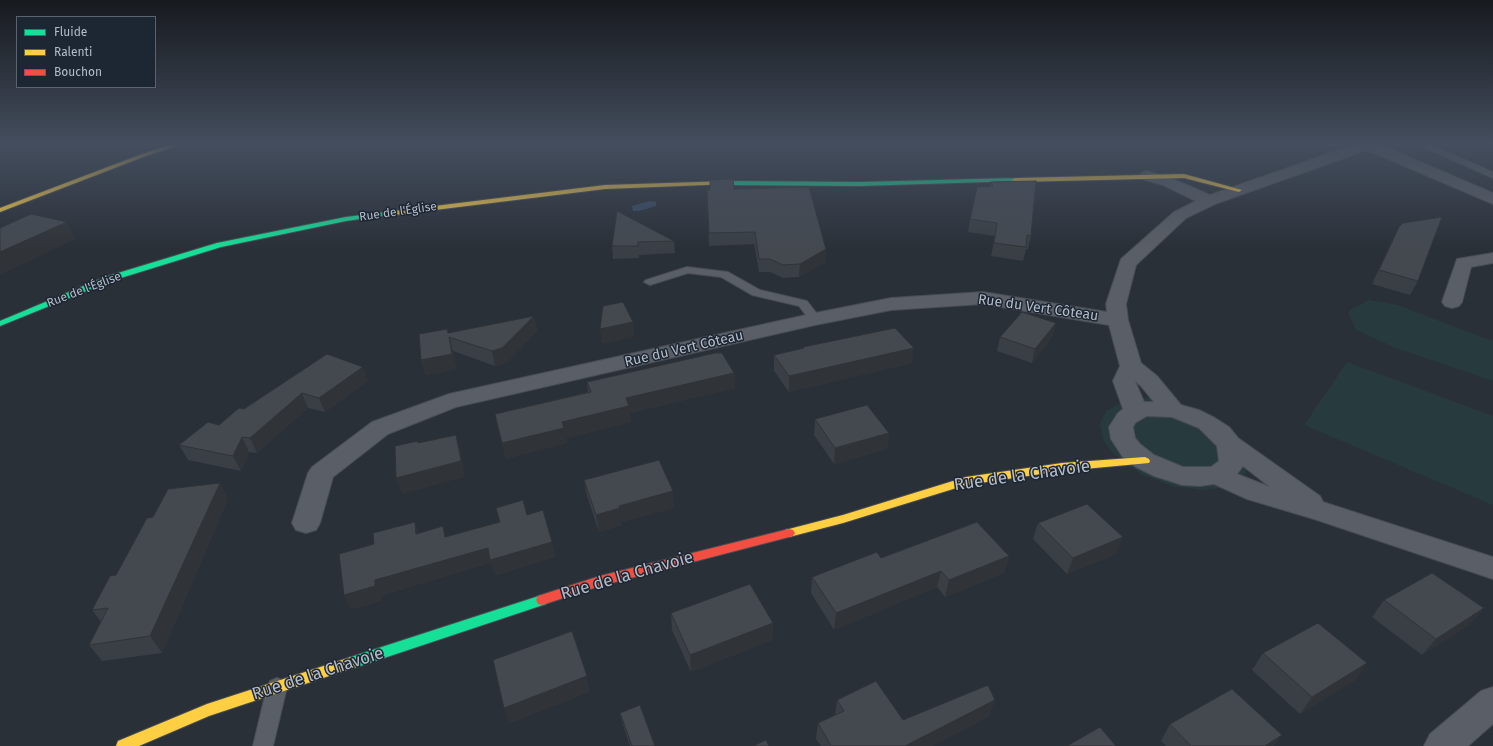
<!DOCTYPE html>
<html>
<head>
<meta charset="utf-8">
<style>
	body { margin:0 }
	#map { position:relative; width:1493px; height:746px; overflow:hidden; background:#2a3038; font-family:"Fira Sans",sans-serif }
	canvas { display:block }
	.legend { position:absolute; left:16px; top:16px; width:140px; height:72px; box-sizing:border-box; background:#1d2633; border:1px solid #59626f; margin:0; padding:5px 7px; list-style:none; font-size:12px; color:#b4bcc9 }
	.legend li { display:flex; align-items:center; gap:8px; height:20px }
	.legend b { width:20px; border:1px solid #59626f }
</style>
</head>
<body>
<div id="map">
<canvas width="1493" height="746"></canvas>
<ul class="legend">
<li><b style="height:5px;background:#16e098"></b>Fluide</li>
<li><b style="height:5px;background:#ffcf43"></b>Ralenti</li>
<li><b style="height:5px;background:#f24e42"></b>Bouchon</li>
</ul>
</div>
<script>
const ctx = document.querySelector('canvas').getContext('2d');
ctx.lineJoin = 'round';
function paint(path, color) {
  ctx.fillStyle = color;
  ctx.fill(path, 'evenodd');
}
function poly(rows) {
  const path = new Path2D();
  for (const r of rows) {
    path.moveTo(r[0], r[1]);
    for (let i = 2; i < r.length; i += 2) path.lineTo(r[i], r[i + 1]);
  }
  return path;
}
function trace(path, color, width, dash) {
  ctx.strokeStyle = color;
  ctx.lineWidth = width;
  ctx.lineCap = dash ? 'butt' : 'round';
  ctx.setLineDash(dash || []);
  ctx.stroke(path);
}
function drawText(font, color, halo, rows, align = 'center') {
  ctx.font = font + ' "Fira Sans",sans-serif';
  ctx.lineWidth = 3;
  ctx.setLineDash([]);
  ctx.textBaseline = 'middle';
  ctx.strokeStyle = halo;
  ctx.fillStyle = color;
  for (const [text, x, y, turn = 0] of rows) {
    ctx.save();
    ctx.translate(x, y);
    ctx.rotate((+turn || 0) * Math.PI / 180);
    ctx.textAlign = isNaN(turn) ? turn : align;
    if (halo) ctx.strokeText(text, 0, 0);
    ctx.fillText(text, 0, 0);
    ctx.restore();
  }
}
paint(poly([
	[1368,300,1398,305,1484,338,1493,340,1493,381,1396,348,1356,330,1348,312],
	[1347,362,1493,416,1493,505,1304,425],
	[1148,398,1177,402,1205,412,1226,425,1241,440,1248,455,1246,473,1227,487,1203,490,1173,486,1143,475,1122,461,1111,451,1103,439,1100,424,1106,411,1125,401]
]), '#273a3e');
paint(poly([
	[649,201,656,202,656,206,639,211,633,211,632,206]
]), '#384963');
const lane = poly([
	[1419,145,1431,145,1493,172,1493,178,1419,145],
	[687,267,728,272,760,290,807,301,821,319,815,323,811,322,799,306,752,295,721,277,688,273,650,285,644,282,646,280,687,267],
	[277,678,284,681,287,687,273,746,253,746,267,687,270,681,277,678]
]);
const street = poly([
	[1353,145,1381,145,1493,193,1493,204,1367,150,1215,204,1186,218,1136,265,1126,304,1128,320,1141,363,1157,376,1181,405,1199,410,1215,418,1229,427,1238,438,1320,496,1323,502,1493,557,1493,579,1314,519,1247,499,1214,484,1200,486,1182,485,1154,476,1136,467,1122,456,1111,439,1109,427,1118,413,1123,409,1113,381,1120,366,1109,325,983,304,891,310,815,325,456,407,388,434,333,477,320,523,316,530,306,533,296,530,292,523,308,473,312,467,372,422,449,394,815,313,891,298,983,292,1107,312,1106,304,1121,259,1174,212,1196,201,1163,185,1142,179,1139,176,1142,173,1147,171,1173,179,1210,195,1353,145],
	[1135,381,1141,386,1154,402,1144,402,1135,381],
	[1147,416,1172,417,1199,428,1217,446,1219,461,1211,467,1183,467,1154,455,1140,444,1135,438,1133,427,1135,423,1147,416],
	[1243,466,1270,487,1237,474,1243,466],
	[1493,253,1493,263,1471,267,1462,302,1459,306,1452,308,1445,306,1442,302,1457,259,1493,253],
	[1493,687,1493,724,1468,746,1424,746,1430,734,1481,691,1493,687]
]);
const fast = poly([
	[1015,178,1017,179,1017,181,860,186,728,185,725,183,728,181,860,182,1015,178],
	[386,212,389,214,388,215,346,221,221,247,111,281,0,326,0,321,105,277,217,243,346,217,386,212],
	[542,595,546,596,548,600,546,604,351,669,346,667,344,663,346,659,351,657,542,595]
]);
const slow = poly([
	[169,145,179,145,146,156,0,212,0,208,142,154,169,145],
	[1184,174,1242,190,1239,192,1184,178,1015,182,1012,180,1015,178,1184,174],
	[728,181,730,182,730,184,605,189,386,216,383,214,386,212,605,185,728,181],
	[1145,457,1149,459,1150,461,1149,463,1062,471,966,485,843,523,789,537,785,536,783,533,785,530,789,529,843,515,966,477,1062,463,1145,457],
	[351,657,356,659,358,663,356,667,209,716,139,746,116,746,118,741,207,704,351,657]
]);
const jam = poly([
	[789,529,793,530,795,533,793,536,600,586,542,605,538,604,536,600,538,596,600,576,789,529]
]);
trace(lane, '#484c53', 2);
trace(street, '#484c53', 2);
trace(fast, '#484c53', 2);
trace(slow, '#484c53', 2);
trace(jam, '#484c53', 2);
paint(lane, '#5a5e66');
paint(street, '#5a5e66');
paint(fast, '#16e098');
paint(slow, '#ffcf43');
paint(jam, '#f24e42');
paint(poly([
	[991,182,1031,236,1028,249,1026,249,1023,261,991,256,995,236,968,232,970,219,990,186],
	[734,189,826,249,826,262,799,277,783,278,770,272,759,272,754,244,709,246,707,190],
	[617,211,674,241,675,253,639,255,639,258,613,259,612,246],
	[1399,227,1418,281,1410,295,1372,284,1392,240],
	[534,316,537,331,506,363,495,366,453,351,456,369,426,375,421,360,449,333],
	[1056,323,1052,337,1032,363,997,351,1000,337],
	[803,347,912,363,789,392,774,371,774,355,803,349],
	[327,354,368,381,325,412,308,408,257,453,249,452,241,471,188,460,179,445,219,425],
	[734,373,735,388,630,413,631,422,566,438,567,443,506,459,495,414,588,392,587,382],
	[815,419,889,433,887,449,834,464,814,435],
	[584,480,674,508,622,522,622,525,599,532,587,496],
	[220,483,228,499,162,653,102,661,89,645,101,622,92,610,116,575,153,517],
	[1038,523,1116,554,1067,574,1033,539],
	[1009,556,1004,573,945,597,937,587,834,630,811,593,812,577,881,558],
	[1384,600,1484,608,1469,625,1422,655,1372,617],
	[671,613,773,623,772,640,691,672,672,630],
	[1263,653,1367,663,1355,680,1300,714,1252,670],
	[837,700,903,720,990,716,932,746,821,746,816,739,818,723,835,715],
	[620,713,655,746,630,746,622,722],
	[1170,724,1274,746,1166,746,1161,741]
]), '#3a3f45');
paint(poly([
	[67,222,76,239,0,275,0,252],
	[826,249,826,262,799,277,800,264],
	[534,316,537,331,506,363,495,366,492,351],
	[633,322,635,337,602,344,600,329],
	[1056,323,1052,337,1032,363,1035,349],
	[449,337,453,351,456,369,426,375,421,360],
	[914,348,912,363,789,392,789,376],
	[363,367,368,381,325,412,319,398],
	[734,373,735,388,630,413,631,422,566,438,567,443,506,459,502,443,562,422,626,398],
	[302,393,308,408,257,453,250,438],
	[889,433,887,449,834,464,835,448],
	[456,435,461,451,465,477,402,494,396,478],
	[242,437,249,452,241,471,233,456],
	[220,483,228,499,162,653,150,636],
	[673,491,674,508,622,522,622,525,599,532,596,515,619,506],
	[415,522,420,537,416,534],
	[443,526,448,542,445,537],
	[1123,537,1116,554,1067,574,1073,558],
	[552,542,556,557,495,576,491,563,382,596,382,601,351,610,344,595,375,580,488,548],
	[1009,556,1004,573,945,597,949,580],
	[941,571,937,587,834,630,836,613],
	[1484,608,1469,625,1422,655,1436,639],
	[773,623,772,640,691,672,690,655],
	[1367,663,1355,680,1300,714,1312,697],
	[587,676,590,692,509,724,504,708],
	[995,700,990,716,932,746,905,746],
	[1282,735,1274,746,1265,746]
]), '#303338');
const building = poly([
	[733,179,734,189,809,187,826,249,800,264,783,265,770,259,759,259,755,232,709,233,707,190,710,190,710,180,733,179],
	[1036,181,1031,236,1027,235,1026,247,994,243,997,223,970,219,977,187,993,186,991,182,1036,181],
	[617,211,674,241,638,242,638,246,612,246,617,211],
	[31,214,67,222,0,252,0,228,31,214],
	[1442,217,1418,281,1379,270,1399,227,1403,223,1442,217],
	[623,302,633,322,600,329,603,306,623,302],
	[1022,312,1056,323,1035,349,1000,337,1022,312],
	[534,316,502,348,492,351,449,337,452,354,421,360,419,334,447,329,448,333,534,316],
	[895,328,914,348,789,376,774,355,804,348,803,347,895,328],
	[715,353,722,353,734,373,626,398,629,406,562,422,564,428,502,443,495,414,591,392,587,382,715,353],
	[327,354,363,367,319,398,302,393,250,438,242,437,233,456,179,445,208,422,219,425,239,408,244,409,327,354],
	[867,405,889,433,835,448,815,419,867,405],
	[456,435,461,461,396,478,395,446,418,441,418,443,456,435],
	[659,460,673,491,619,506,620,508,596,515,584,480,659,460],
	[220,483,150,636,89,645,108,608,92,610,110,576,116,575,147,518,153,517,168,489,220,483],
	[523,500,527,515,543,510,552,542,490,560,488,548,375,580,375,586,344,595,339,554,374,544,373,533,415,522,416,534,443,526,445,537,500,522,496,508,523,500],
	[1087,504,1123,537,1073,558,1038,523,1087,504],
	[977,522,1009,556,949,580,941,571,836,613,812,577,877,552,881,558,977,522],
	[1432,573,1484,608,1436,639,1384,600,1432,573],
	[750,584,773,623,690,655,671,613,750,584],
	[1318,623,1367,663,1312,697,1263,653,1318,623],
	[572,631,587,676,504,708,493,660,572,631],
	[876,681,903,720,988,685,995,700,905,746,831,746,818,723,844,711,837,700,876,681],
	[1232,689,1282,735,1265,746,1191,746,1170,724,1232,689],
	[640,705,655,746,632,746,620,713,640,705],
	[1100,727,1116,746,1067,746,1100,727],
	[766,740,769,746,753,746,766,740]
]);
paint(building, '#444950');
trace(building, '#303338', 1);
const sky = ctx.createLinearGradient(0, 0, 0, 250);
sky.addColorStop(0, '#171a1f');
sky.addColorStop(0.58, '#444e5e');
sky.addColorStop(1, '#444e5e00');
ctx.fillStyle = sky;
ctx.fillRect(0, 0, 1493, 250);
drawText('12px', '#b4bcc9', '#1d2633', [
	["Rue de l'Église",398,212,-8],
	["Rue de l'Église",84,290,-21]
]);
drawText('14px', '#b4bcc9', '#1d2633', [
	["Rue du Vert Côteau",1038,308,8],
	["Rue du Vert Côteau",684,349,-13]
]);
drawText('17px', '#b4bcc9', '#1d2633', [
	["Rue de la Chavoie",1022,476,-8],
	["Rue de la Chavoie",627,576,-16],
	["Rue de la Chavoie",318,674,-18]
]);
</script>
</body>
</html>
